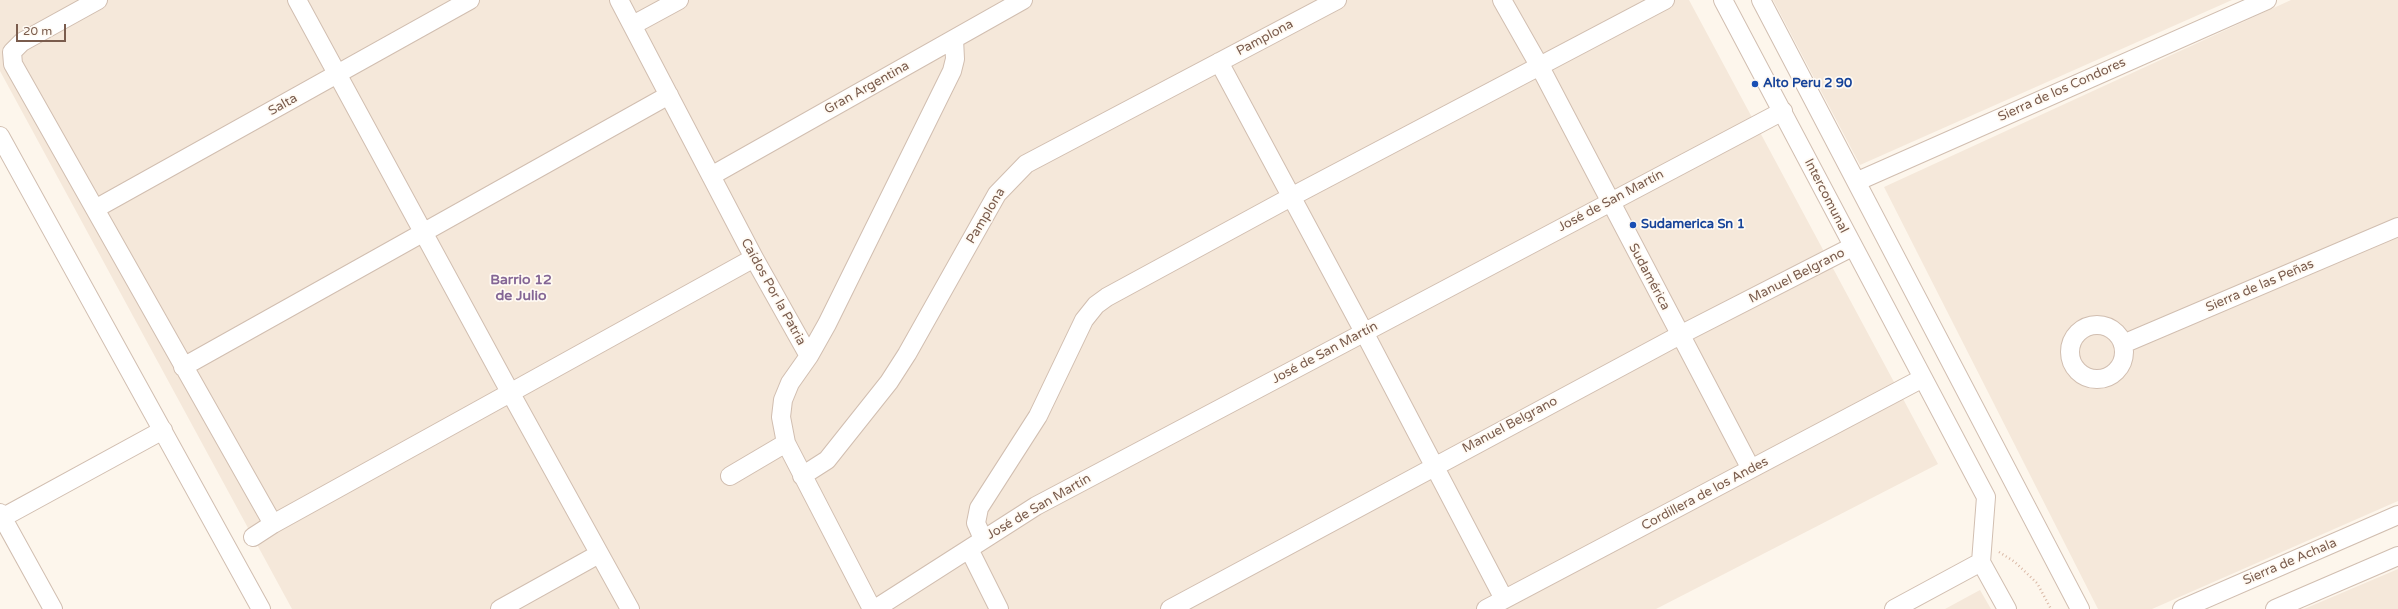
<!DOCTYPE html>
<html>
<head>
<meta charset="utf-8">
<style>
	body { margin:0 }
	#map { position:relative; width:2398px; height:609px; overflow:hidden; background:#fdf6ec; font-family:"Varela Round",sans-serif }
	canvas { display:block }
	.scale { position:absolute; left:16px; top:24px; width:50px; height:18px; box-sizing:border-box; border:2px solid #7a5c4d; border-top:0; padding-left:5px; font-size:12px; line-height:14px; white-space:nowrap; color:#7a5c4d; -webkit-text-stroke:3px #fffaf3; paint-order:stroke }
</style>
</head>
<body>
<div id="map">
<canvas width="2398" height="609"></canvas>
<div class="scale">20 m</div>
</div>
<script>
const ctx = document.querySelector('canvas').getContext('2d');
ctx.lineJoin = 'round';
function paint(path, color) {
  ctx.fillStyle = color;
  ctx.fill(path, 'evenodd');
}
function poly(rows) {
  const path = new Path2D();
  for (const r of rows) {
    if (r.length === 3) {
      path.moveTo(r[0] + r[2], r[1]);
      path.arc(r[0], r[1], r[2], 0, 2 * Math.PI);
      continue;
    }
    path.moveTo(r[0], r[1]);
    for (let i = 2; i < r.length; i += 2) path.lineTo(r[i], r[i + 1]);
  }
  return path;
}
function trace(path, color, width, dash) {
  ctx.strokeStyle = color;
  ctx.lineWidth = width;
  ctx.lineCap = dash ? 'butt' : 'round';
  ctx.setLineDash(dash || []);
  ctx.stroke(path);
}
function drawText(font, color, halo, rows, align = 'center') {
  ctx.font = font + ' "Varela Round",sans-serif';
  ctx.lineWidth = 3.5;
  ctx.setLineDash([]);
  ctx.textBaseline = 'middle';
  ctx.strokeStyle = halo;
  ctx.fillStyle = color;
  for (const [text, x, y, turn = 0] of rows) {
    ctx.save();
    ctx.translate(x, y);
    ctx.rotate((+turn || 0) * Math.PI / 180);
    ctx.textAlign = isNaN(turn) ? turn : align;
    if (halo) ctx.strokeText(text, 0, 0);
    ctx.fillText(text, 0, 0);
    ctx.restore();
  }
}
paint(poly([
	[0,0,1689,0,1938,464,1656,609,292,609,0,71],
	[1773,0,2232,0,1860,165],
	[2291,0,2398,0,2398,501,2152,609,2098,609,1884,187],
	[2398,569,2398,609,2304,609],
	[1980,590,1991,609,1945,609]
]), '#f5e8da');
const minor = poly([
	[98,0,22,42,12,52,13,64,273,524],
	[297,0,510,392,630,609],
	[619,0,754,258,809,356,790,383,783,400,781,417,786,443,872,609],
	[1502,0,1540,67,1751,469],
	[1723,0,1986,497,1981,562,2007,609],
	[1761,0,2080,609],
	[633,25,679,0],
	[1219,62,1364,332,1504,599],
	[0,136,261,609],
	[711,176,1023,0],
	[1858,181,2267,0],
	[95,209,470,0],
	[2097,352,27],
	[2123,344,2398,227],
	[809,356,827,324,952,71,955,59,954,39],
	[183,367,669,95],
	[730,476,786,443],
	[802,476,827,460,889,382,907,354,997,194,1026,164,1337,0],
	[0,513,53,609],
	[0,519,163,430],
	[253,537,273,524,754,258],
	[983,539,976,523,979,508,1038,416,1084,320,1096,305,1107,297,1291,197,1665,0],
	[969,549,999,609],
	[500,609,599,554],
	[875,609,1036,506,1783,111],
	[1170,609,1680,335,1852,247],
	[1486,609,1923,378],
	[1894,609,1981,562],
	[2182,609,2398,515],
	[2275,609,2398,556]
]);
trace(minor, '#d1beb0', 20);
trace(poly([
	[1999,552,2015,562,2037,583,2051,609]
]), '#d9b8a5', 2.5, [1, 3]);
trace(minor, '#fff', 18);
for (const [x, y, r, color] of [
	[1755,84,4,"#1a4fb4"],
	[1633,225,4,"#1a4fb4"]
]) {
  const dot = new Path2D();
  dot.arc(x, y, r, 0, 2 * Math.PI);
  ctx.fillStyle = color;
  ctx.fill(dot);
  trace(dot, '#fffaf3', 1.5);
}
drawText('13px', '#7a5c4d', '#fffaf3', [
	["Pamplona",1265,38,-28],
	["Gran Argentina",867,88,-29],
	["Sierra de los Condores",2062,90,-24],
	["Salta",283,105,-29],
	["Intercomunal",1826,196,63],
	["José de San Martín",1611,201,-28],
	["Pamplona",986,216,-59],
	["Manuel Belgrano",1797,276,-27],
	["Sudamérica",1649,277,62],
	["Sierra de las Peñas",2260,286,-23],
	["Caídos Por la Patria",773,292,61],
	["José de San Martín",1325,353,-28],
	["Manuel Belgrano",1510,425,-28],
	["Cordillera de los Andes",1705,494,-28],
	["José de San Martín",1039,507,-30],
	["Sierra de Achala",2290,562,-23]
]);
drawText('bold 13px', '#164399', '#fffaf3', [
	["Alto Peru 2 90",1763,84],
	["Sudamerica Sn 1",1641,225]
], 'left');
drawText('bold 14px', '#846695', '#fffaf3', [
	["Barrio 12",521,280],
	["de Julio",521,296]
]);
</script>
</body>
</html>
